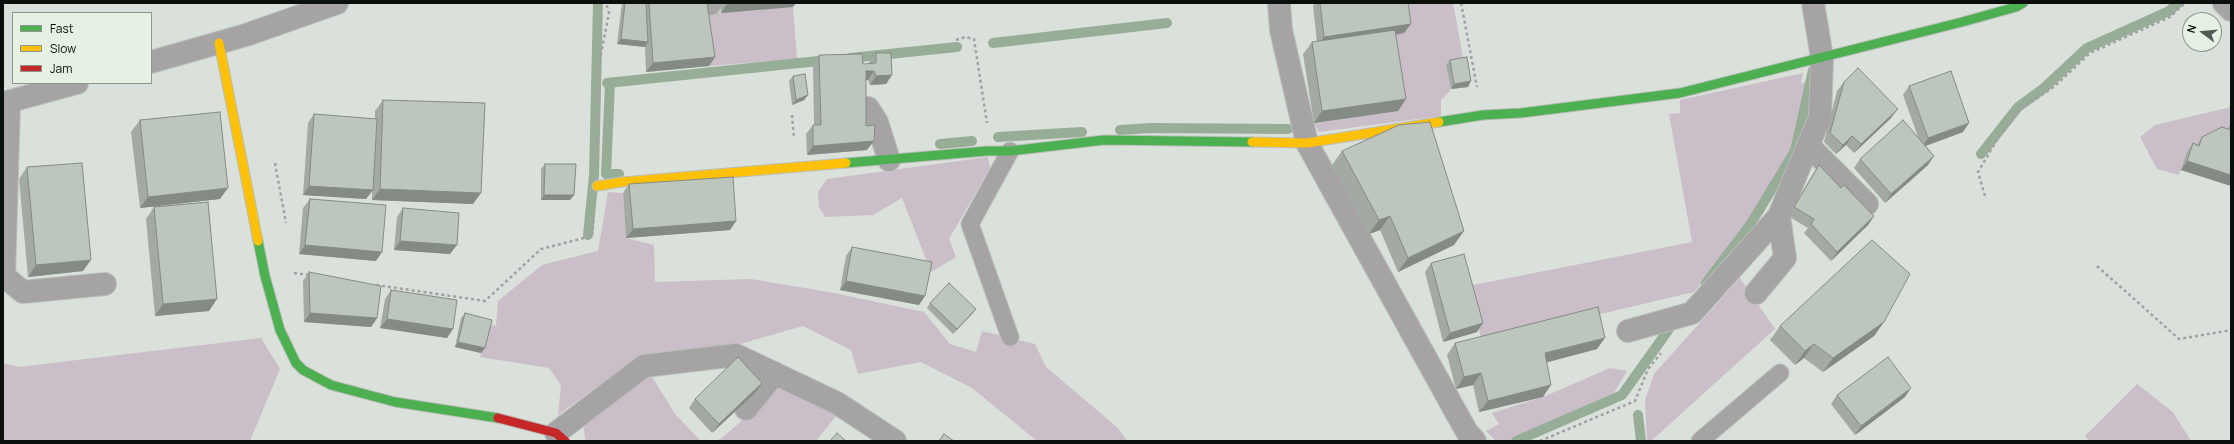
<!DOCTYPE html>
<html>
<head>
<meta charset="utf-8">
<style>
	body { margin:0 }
	#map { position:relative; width:2234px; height:444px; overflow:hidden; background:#dae0da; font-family:Manrope,sans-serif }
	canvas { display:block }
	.frame { position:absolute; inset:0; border:4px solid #0c100c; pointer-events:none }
	.legend { position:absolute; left:12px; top:12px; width:140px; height:72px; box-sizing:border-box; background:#e4f1e3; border:1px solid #8e978d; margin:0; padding:5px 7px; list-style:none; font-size:12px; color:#0c100c }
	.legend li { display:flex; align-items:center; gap:8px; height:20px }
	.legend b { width:20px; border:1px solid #8e978d }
	.north { position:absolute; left:2182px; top:12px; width:40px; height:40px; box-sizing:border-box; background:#e4f1e3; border:1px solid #8e978d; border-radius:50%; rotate:286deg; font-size:11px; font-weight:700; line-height:16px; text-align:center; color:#0c100c }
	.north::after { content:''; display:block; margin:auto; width:14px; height:18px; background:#545954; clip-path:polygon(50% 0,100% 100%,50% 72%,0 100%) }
</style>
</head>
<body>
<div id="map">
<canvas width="2234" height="444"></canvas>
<div class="frame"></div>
<ul class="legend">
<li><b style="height:5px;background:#4caf50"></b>Fast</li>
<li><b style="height:5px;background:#ffc107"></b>Slow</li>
<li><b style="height:5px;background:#c62828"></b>Jam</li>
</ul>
<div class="north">N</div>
</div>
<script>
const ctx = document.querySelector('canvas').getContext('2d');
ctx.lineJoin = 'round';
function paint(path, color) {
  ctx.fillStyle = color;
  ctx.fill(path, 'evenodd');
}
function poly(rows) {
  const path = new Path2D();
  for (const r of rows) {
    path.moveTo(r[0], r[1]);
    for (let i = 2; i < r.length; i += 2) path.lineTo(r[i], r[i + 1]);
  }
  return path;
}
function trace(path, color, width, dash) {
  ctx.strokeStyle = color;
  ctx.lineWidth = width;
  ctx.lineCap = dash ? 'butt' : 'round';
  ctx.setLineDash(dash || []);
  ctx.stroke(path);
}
paint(poly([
	[1400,3,1453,3,1464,62,1449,92,1441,100,1441,116,1319,132,1314,123,1397,111,1387,42],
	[793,7,797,59,709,66,701,14],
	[1803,73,1801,83,1809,81,1792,151,1750,222,1694,292,1482,342,1468,286,1692,242,1669,114,1680,113,1680,100],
	[2231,107,2231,120,2224,139,2181,170,2179,175,2157,169,2140,137,2155,125],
	[988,157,990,168,949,239,956,257,931,272,902,198,873,215,825,217,819,207,818,192,827,179],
	[608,192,623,193,626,238,654,245,655,282,751,279,829,292,924,312,950,344,976,352,982,331,1035,344,1046,367,1118,428,1127,441,1037,441,972,388,921,362,858,374,851,350,803,326,733,346,641,355,558,415,561,385,549,368,480,357,489,324,496,326,498,301,542,265,598,251],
	[1740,278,1775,329,1651,441,1647,441,1645,400,1654,374],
	[261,338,280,369,250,441,3,441,3,363,19,367],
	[1610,368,1627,371,1614,393,1507,441,1496,441,1486,431,1499,424,1492,413,1543,397],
	[651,375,675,414,701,441,587,441,585,439,583,419],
	[777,383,836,416,816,441,718,441,751,413],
	[2137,384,2173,412,2191,441,2089,441,2085,436]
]), '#cabec9');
trace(poly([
	[993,43,1167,23],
	[850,58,957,47],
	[607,83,828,60],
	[610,83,606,174,619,174],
	[1120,130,1151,128,1288,129],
	[998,137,1082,132],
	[940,144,972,141],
	[1981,154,2018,107,2044,88,2087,48,2169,11,2178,3],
	[588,235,594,175,598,3],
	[1706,283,1750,225,1795,151,1813,70],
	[1638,415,1641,441],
	[1516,441,1622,395,1669,329]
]), '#98ad98', 10);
const lane = poly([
	[1010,151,970,224,1010,337],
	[1700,441,1780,373]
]);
const street = poly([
	[710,3,710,4],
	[1279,3,1281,30,1307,143,1453,407,1467,432,1475,441],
	[2224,3,2231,10],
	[151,62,246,35,337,3],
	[9,102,4,276,23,292,105,284],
	[3,103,77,83],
	[868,108,877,122,889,160],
	[1808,145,1867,204],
	[1756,293,1785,258,1779,216,1820,117,1822,58,1813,3],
	[1628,331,1692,313,1779,216],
	[746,409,775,373],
	[556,433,644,366,736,355,837,403,895,441]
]);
const fast = poly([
	[1439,122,1483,115,1521,113,1680,93,1962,22,2016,7,2023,3],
	[846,163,987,151,1010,151,1104,140,1252,142],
	[258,241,265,276,280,330,296,363,303,370,331,385,395,402,498,418]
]);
const slow = poly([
	[219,43,258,241],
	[1252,142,1307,143,1439,122],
	[597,186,622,182,846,163]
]);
const jam = poly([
	[498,418,556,433,565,441]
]);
trace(lane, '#babeba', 19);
trace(street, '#babeba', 24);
trace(fast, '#babeba', 11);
trace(slow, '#babeba', 11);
trace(jam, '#babeba', 11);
trace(poly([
	[1461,3,1477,87],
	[956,40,965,37,974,39,987,123],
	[792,115,794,138],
	[597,157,599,64,609,13,606,3],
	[275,163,286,223],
	[1985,196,1978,172,1998,138,2021,109,2055,86,2090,53,2170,17,2185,3],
	[2097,266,2179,339,2231,330],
	[294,273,309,275],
	[376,285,485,301,541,249,592,236,594,214],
	[1540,441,1635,401,1648,369,1661,353]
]), '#a2a1a1', 2.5, [3, 3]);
trace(lane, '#a6a3a5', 17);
trace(street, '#a6a3a5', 22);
trace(fast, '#4caf50', 9);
trace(slow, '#ffc107', 9);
trace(jam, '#c62828', 9);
paint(poly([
	[622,3,707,3,709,66,646,72,645,47,617,44],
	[720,3,796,3,793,7,721,13],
	[1315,3,1408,3,1404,33,1396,35,1398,111,1314,123,1303,54,1312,42,1317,42,1313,6],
	[876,53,892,75,886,84,870,85,868,80,866,80,866,126,867,150,807,155,806,134,813,125,814,125,813,64,819,55,863,64,869,64,869,62],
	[1450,60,1468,87,1451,89,1446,65],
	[793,76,808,95,804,100,792,105,789,81],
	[1844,82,1891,118,1854,153,1846,145,1836,154,1824,142,1837,91],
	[1909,86,1963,132,1926,146,1928,165,1885,203,1854,168,1860,159,1918,137,1903,95],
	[383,100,473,204,372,200,372,191,366,199,303,195,308,123,314,114,375,119,375,111],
	[140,120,220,199,140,208,131,132],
	[2231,120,2231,186,2181,170,2187,152,2193,143,2197,145,2202,137,2228,129],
	[1342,151,1454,245,1398,272,1380,230,1369,234,1332,165],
	[545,164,574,195,570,200,541,200,541,169],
	[1819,165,1841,188,1874,216,1868,225,1831,261,1804,233,1808,228,1788,216,1813,174],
	[27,167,83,271,28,277,19,179],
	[629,184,736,221,730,230,626,238,623,193],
	[310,199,376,261,299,254,303,208],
	[154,207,209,311,155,316,146,219],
	[403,208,450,254,394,250,397,217],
	[852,247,919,305,840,290,846,256],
	[1431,263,1477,332,1443,342,1425,272],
	[309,272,377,318,371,327,304,322,303,281],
	[391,290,447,338,380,328,385,299],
	[930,303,976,309,972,314,953,334,927,308],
	[465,313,485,348,481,353,455,347,461,318],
	[1884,322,1874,336,1823,372,1804,358,1795,365,1770,340,1780,326],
	[1455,343,1597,349,1547,362,1543,397,1479,412,1473,385,1456,389,1447,355],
	[762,383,756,392,712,433,689,408,695,399],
	[1837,395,1905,397,1855,435,1831,404]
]), '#a3aaa3');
paint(poly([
	[739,3,796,3,793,7,721,13,727,4],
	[1411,24,1404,33,1317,46,1324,37],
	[621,39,648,42,645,47,617,44],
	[715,57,709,66,646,72,653,63],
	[866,71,874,71,868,80,860,80],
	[892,75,886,84,870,85,876,76],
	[1471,81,1468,87,1451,89,1454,84],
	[808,95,804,100,792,105,796,100],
	[1406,99,1398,111,1314,123,1322,111],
	[1898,109,1891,118,1854,153,1861,144],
	[1969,123,1963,132,1922,147,1928,138],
	[1852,136,1846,145,1836,154,1843,145],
	[874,141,867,150,807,155,813,146],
	[1934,156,1928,165,1885,203,1891,194],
	[2187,161,2231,175,2231,186,2181,170],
	[309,186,373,190,366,199,303,195],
	[228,188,220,199,140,208,148,197],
	[380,189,481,193,473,204,372,200],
	[544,195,574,195,570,200,541,200],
	[1390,216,1380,230,1369,234,1379,220],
	[1874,216,1868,225,1831,261,1837,252],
	[736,221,730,230,626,238,633,229],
	[1464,231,1454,245,1398,272,1408,258],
	[400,241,457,245,450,254,394,250],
	[305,245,382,252,376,261,299,254],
	[91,260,83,271,28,277,36,265],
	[846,281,925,296,919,305,840,290],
	[217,299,209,311,155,316,163,304],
	[976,309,972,314,953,334,957,329],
	[310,313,377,318,371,327,304,322],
	[387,319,453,329,447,338,380,328],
	[1884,322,1874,336,1823,372,1833,358],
	[1483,323,1477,332,1443,342,1450,333],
	[1605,338,1597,349,1537,365,1545,353],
	[458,342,485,348,481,353,455,347],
	[1814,344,1804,358,1795,365,1805,351],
	[1481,373,1473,385,1456,389,1464,377],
	[762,383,756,392,712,433,719,424],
	[1551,385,1543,397,1479,412,1488,401],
	[1911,388,1905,397,1855,435,1861,426]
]), '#848b84');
const building = poly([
	[625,3,646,3,648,42,621,39,625,3],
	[649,3,707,3,715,57,653,63,649,3],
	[727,3,739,3,727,4,727,3],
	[1320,3,1408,3,1411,24,1324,37,1320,3],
	[1395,30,1406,99,1322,111,1312,42,1395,30],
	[876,53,891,53,892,75,876,76,874,71,866,71,866,126,875,125,874,141,813,146,813,125,821,125,819,55,862,54,863,64,876,63,876,53],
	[1467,57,1471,81,1454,84,1450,60,1467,57],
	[1858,68,1898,109,1861,144,1852,136,1843,145,1830,133,1844,82,1858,68],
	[1951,71,1969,123,1928,138,1909,86,1951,71],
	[805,74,808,95,796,100,793,76,805,74],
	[383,100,485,103,481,193,380,189,383,100],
	[220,112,228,188,148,197,140,120,220,112],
	[314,114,377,119,373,190,309,186,314,114],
	[1903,120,1934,156,1891,194,1860,159,1903,120],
	[1430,122,1464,231,1408,258,1390,216,1379,220,1342,151,1399,125,1430,122],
	[2222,127,2231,130,2231,129,2231,175,2187,161,2193,143,2199,146,2202,137,2222,127],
	[82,163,91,260,36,265,27,167,82,163],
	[545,164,576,164,574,195,544,195,545,164],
	[1819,165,1841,188,1844,185,1874,216,1837,252,1811,224,1814,219,1794,207,1819,165],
	[733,177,736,221,633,229,629,184,733,177],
	[310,199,386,205,382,252,305,245,310,199],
	[208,202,217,299,163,304,154,207,208,202],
	[403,208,459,213,457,245,400,241,403,208],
	[1872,240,1910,274,1884,322,1833,358,1814,344,1805,351,1780,326,1872,240],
	[852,247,932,262,925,296,846,281,852,247],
	[1464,254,1483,323,1450,333,1431,263,1464,254],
	[309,272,381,286,377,318,310,313,309,272],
	[949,283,976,309,957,329,930,303,949,283],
	[391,290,457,300,453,329,387,319,391,290],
	[1598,307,1605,338,1545,353,1551,385,1488,401,1481,373,1464,377,1455,343,1598,307],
	[465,313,492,320,485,348,458,342,465,313],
	[738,357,762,383,719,424,695,399,738,357],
	[1888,357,1911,388,1861,426,1837,395,1888,357],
	[837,433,846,441,830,441,837,433],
	[944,434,954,441,939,441,944,434]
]);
paint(building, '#bdc6bd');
trace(building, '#848b84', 1);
</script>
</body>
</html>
